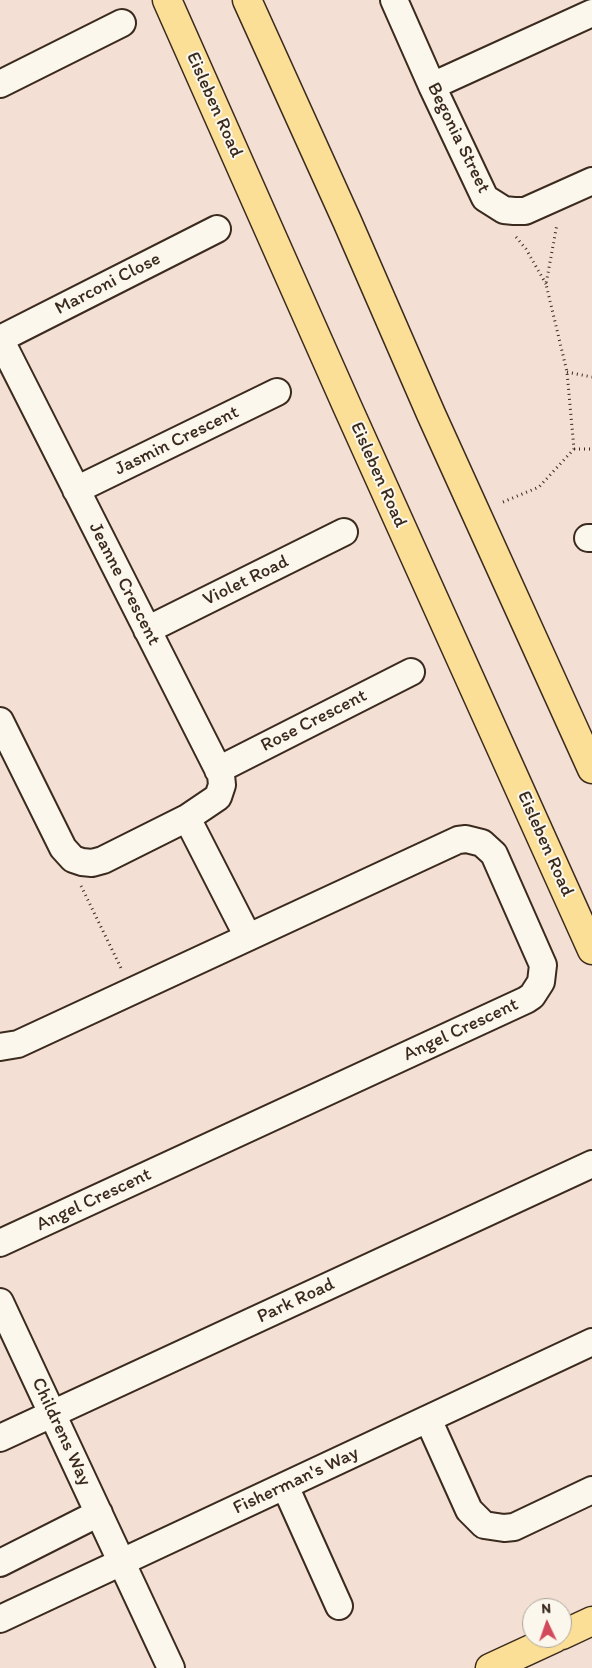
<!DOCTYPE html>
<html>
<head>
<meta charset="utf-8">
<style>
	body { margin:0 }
	#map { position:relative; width:592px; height:1668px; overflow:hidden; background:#f3dfd4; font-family:Itim,sans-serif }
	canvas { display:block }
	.north { position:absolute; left:522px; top:1598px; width:50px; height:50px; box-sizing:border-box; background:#fbf7ec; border:1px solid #aea59a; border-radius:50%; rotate:357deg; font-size:14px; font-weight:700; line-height:20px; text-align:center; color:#3b2a1e }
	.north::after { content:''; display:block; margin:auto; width:18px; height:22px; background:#d1495b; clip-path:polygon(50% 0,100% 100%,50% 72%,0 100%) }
</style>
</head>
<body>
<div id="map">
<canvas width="592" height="1668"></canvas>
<div class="north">N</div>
</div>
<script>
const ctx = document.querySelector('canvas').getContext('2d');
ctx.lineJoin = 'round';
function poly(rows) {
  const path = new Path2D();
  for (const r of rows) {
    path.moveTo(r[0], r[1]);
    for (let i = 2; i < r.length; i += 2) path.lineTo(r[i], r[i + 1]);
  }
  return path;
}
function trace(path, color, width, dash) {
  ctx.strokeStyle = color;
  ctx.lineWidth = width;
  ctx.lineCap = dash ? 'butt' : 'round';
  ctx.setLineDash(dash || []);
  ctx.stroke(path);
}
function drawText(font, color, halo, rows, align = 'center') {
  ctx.font = font + ' Itim,sans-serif';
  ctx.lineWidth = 4;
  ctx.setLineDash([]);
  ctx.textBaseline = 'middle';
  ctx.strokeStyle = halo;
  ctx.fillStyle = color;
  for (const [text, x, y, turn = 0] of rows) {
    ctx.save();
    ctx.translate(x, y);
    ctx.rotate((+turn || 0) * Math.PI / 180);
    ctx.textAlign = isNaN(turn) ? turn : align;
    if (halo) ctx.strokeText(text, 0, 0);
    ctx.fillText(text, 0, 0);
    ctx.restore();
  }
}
const minor = poly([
	[394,0,432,86,485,198,504,210,514,211,525,211,592,181],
	[0,84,122,23],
	[432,86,592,13],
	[0,339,217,229],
	[76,490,277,392],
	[588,538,592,538],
	[147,630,344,532],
	[0,721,63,848,73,859,82,862,92,863,103,860,187,818,218,797,222,785,221,775,0,339],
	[218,770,411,672],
	[187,818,248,937],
	[0,1047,18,1044,458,840,466,839,482,843,494,854,543,965,541,982,532,996,526,1000,0,1243],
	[0,1302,171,1668],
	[428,1419,469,1510,484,1525,504,1528,514,1527,592,1490],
	[0,1438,592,1164],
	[285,1486,339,1606],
	[0,1563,99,1513],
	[0,1619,592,1342]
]);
const major = poly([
	[167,0,347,406,592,950],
	[247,0,347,221,431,414,592,769],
	[562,1635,592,1621],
	[490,1668,555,1638]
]);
trace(minor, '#3b2a1e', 30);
trace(major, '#3b2a1e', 31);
trace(poly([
	[516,237,526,249,546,284],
	[567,372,592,377],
	[574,449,592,449],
	[503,502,539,487,574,449,567,372,546,284,557,224],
	[81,886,121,968]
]), '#3b2a1e', 3, [1, 4]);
trace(minor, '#fbf7ec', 26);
trace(major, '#fbdf96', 28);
drawText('19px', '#3b2a1e', '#fbf7ec', [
	["Eisleben Road",214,105,66],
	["Begonia Street",458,138,64],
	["Marconi Close",108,284,-27],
	["Jasmin Crescent",177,441,-26],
	["Eisleben Road",378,475,66],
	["Violet Road",246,581,-26],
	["Jeanne Crescent",124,584,63],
	["Rose Crescent",314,721,-27],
	["Eisleben Road",545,844,66],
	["Angel Crescent",461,1030,-25],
	["Angel Crescent",94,1200,-25],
	["Park Road",296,1301,-25],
	["Childrens Way",61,1432,65],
	["Fisherman's Way",296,1481,-25]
]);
</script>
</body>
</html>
